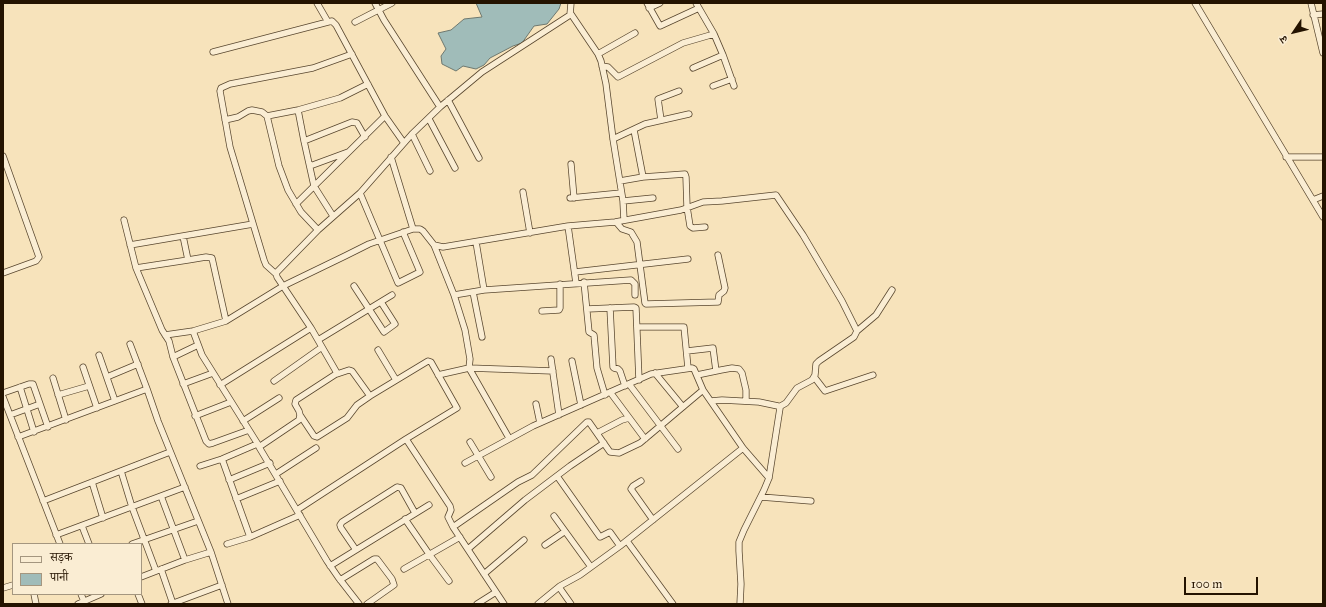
<!DOCTYPE html>
<html>
<head>
<meta charset="utf-8">
<style>
	body { margin:0 }
	#map { position:relative; width:1326px; height:607px; overflow:hidden; background:#f7e3bb; font-family:"IM FELL Great Primer","Noto Serif Devanagari",serif }
	canvas { display:block }
	.frame { position:absolute; inset:0; border:4px solid #241300; pointer-events:none }
	.legend { position:absolute; left:12px; top:543px; width:130px; height:52px; box-sizing:border-box; background:#faedd3; border:1px solid #a4967f; margin:0; padding:5px 7px; list-style:none; font-size:12px; color:#241300 }
	.legend li { display:flex; align-items:center; gap:8px; height:20px }
	.legend b { width:20px; border:1px solid #a4967f }
	.north { position:absolute; left:1274px; top:12px; width:40px; height:40px; -webkit-text-stroke:3px #faedd3; paint-order:stroke; rotate:235deg; font-size:11px; font-weight:700; line-height:16px; text-align:center; color:#241300 }
	.north::after { content:''; display:block; margin:auto; width:14px; height:18px; background:#241300; clip-path:polygon(50% 0,100% 100%,50% 72%,0 100%) }
	.scale { position:absolute; left:1184px; top:577px; width:74px; height:18px; box-sizing:border-box; border:2px solid #241300; border-top:0; padding-left:5px; font-size:12px; line-height:14px; white-space:nowrap; color:#241300; -webkit-text-stroke:3px #faedd3; paint-order:stroke }
</style>
</head>
<body>
<div id="map">
<canvas width="1326" height="607"></canvas>
<div class="frame"></div>
<ul class="legend">
<li><b style="height:5px;background:#faedd3"></b>सड़क</li>
<li><b style="height:11px;background:#a0bcb9"></b>पानी</li>
</ul>
<div class="north">उ</div>
<div class="scale">100 m</div>
</div>
<script>
const ctx = document.querySelector('canvas').getContext('2d');
ctx.lineJoin = 'round';
function paint(path, color) {
  ctx.fillStyle = color;
  ctx.fill(path, 'evenodd');
}
function poly(rows) {
  const path = new Path2D();
  for (const r of rows) {
    path.moveTo(r[0], r[1]);
    for (let i = 2; i < r.length; i += 2) path.lineTo(r[i], r[i + 1]);
  }
  return path;
}
function trace(path, color, width, dash) {
  ctx.strokeStyle = color;
  ctx.lineWidth = width;
  ctx.lineCap = dash ? 'butt' : 'round';
  ctx.setLineDash(dash || []);
  ctx.stroke(path);
}
const water = poly([
	[476,3,561,3,559,9,547,24,534,26,522,43,513,46,490,58,484,65,476,69,463,66,456,71,442,64,441,56,446,49,438,33,451,30,464,19,482,17,476,3]
]);
paint(water, '#a0bcb9');
trace(water, '#6e786f', 1);
const minor = poly([
	[317,3,328,22,332,21,336,25,385,116,404,143],
	[375,3,384,20,440,107],
	[647,3,660,26,699,8],
	[696,3,714,34,723,55,734,86],
	[1195,3,1323,217],
	[1311,3,1323,53],
	[649,8,660,3],
	[571,14,598,54,601,61,606,84,613,139,623,201,624,220],
	[1313,15,1323,14],
	[355,22,392,3],
	[213,52,328,22],
	[598,54,635,33],
	[602,66,608,67,618,77,683,43,714,34],
	[693,68,723,55],
	[713,86,732,79],
	[448,100,479,158],
	[298,110,304,141,314,186,333,216],
	[429,119,455,168],
	[225,120,238,117,248,111,252,110,262,112,267,116],
	[661,120,658,99,679,91],
	[634,130,643,177],
	[412,134,430,171],
	[613,139,645,124,689,114],
	[304,141,352,122,357,123,365,137],
	[3,156,39,257,36,261,3,273],
	[391,157,413,229],
	[1286,157,1323,157],
	[571,164,574,198],
	[310,166,348,152],
	[620,181,643,177,685,174,686,177,687,207,690,226,693,228,705,227],
	[523,192,530,233],
	[360,193,398,283,420,272,403,232],
	[570,198,621,193],
	[1313,200,1323,196],
	[623,201,653,198],
	[296,204,385,116],
	[124,220,136,268,162,330,169,341,173,357,206,441,209,444,213,443,249,430],
	[616,222,622,229,631,232,637,242,645,303,646,304,718,302,719,295,724,291,725,288,718,255],
	[568,226,576,283],
	[318,230,301,212,288,190,279,166,267,116,298,110,340,98,368,84],
	[476,242,484,290],
	[130,245,253,224],
	[434,245,454,295,465,330,470,359,469,368,509,438],
	[188,260,206,257,212,258,226,321],
	[136,268,188,260,183,236],
	[575,272,688,259],
	[276,274,266,265,264,260,230,147,220,91,221,88,230,84,313,68,352,54],
	[584,282,589,332,594,335,597,368,605,395],
	[354,286,384,332,395,324,381,302],
	[473,292,482,337],
	[454,295,484,290,631,280,635,284,635,295],
	[610,308,613,367,614,368,618,369,620,371,625,386],
	[587,309,634,307,636,308,639,380],
	[542,311,559,310,560,308,560,284],
	[637,327,684,327,688,368],
	[193,331,202,355,259,446],
	[857,331,876,315,892,290],
	[165,335,193,331,226,321,283,286,345,256,369,244,413,229,420,229,423,231,434,245,443,247,568,226,615,222,681,210,703,202,722,201,776,195,803,235,842,301,857,331,854,337,819,361,816,364,815,375,812,380,797,388,786,403,779,407],
	[318,340,392,295],
	[378,350,396,380],
	[687,351,713,348,716,371],
	[99,355,115,401],
	[173,357,198,345],
	[551,359,559,415],
	[572,361,581,405],
	[83,367,97,408],
	[655,373,683,407],
	[337,374,349,370,352,371,370,396],
	[438,375,469,368,553,371],
	[697,375,721,370,732,368,739,369,742,373,746,390,746,401],
	[107,377,138,364],
	[53,378,66,420],
	[815,378,825,391,873,375],
	[274,381,322,347],
	[183,384,213,373],
	[629,384,678,449],
	[220,385,311,328],
	[20,387,34,432],
	[147,389,158,421,211,552,228,604],
	[610,392,645,439],
	[3,393,29,384,33,384,48,427],
	[58,395,89,386],
	[3,397,60,544],
	[711,401,722,400,759,402,778,406,780,408,769,478,764,490,744,530,739,542,739,551,741,584,740,604],
	[536,404,540,423],
	[10,415,40,404],
	[195,416,231,402],
	[243,421,279,398],
	[597,433,622,420,629,418],
	[18,437,147,389,130,344],
	[406,439,450,506,451,510,448,517,453,527,504,604],
	[470,442,491,477],
	[222,459,250,537],
	[465,463,533,426,651,374,692,368,694,369,703,390,743,448,769,478],
	[200,466,222,459,257,444],
	[121,471,132,507,156,571],
	[276,474,316,448],
	[557,476,600,537,610,532,620,546],
	[229,480,270,463],
	[641,481,633,486,631,489,653,520],
	[92,482,103,518],
	[161,496,185,560],
	[761,497,811,501],
	[236,499,280,481],
	[43,501,170,452],
	[297,510,406,439,457,408,431,362,428,361,370,396,357,405,347,418,317,437,314,436,300,415],
	[554,516,591,567],
	[405,519,429,554,449,581],
	[82,526,89,544],
	[453,527,518,482,532,475,587,422,589,422,610,452,619,453,640,443,703,390],
	[56,535,185,487],
	[627,541,673,604],
	[132,544,198,521],
	[227,544,250,537,300,515],
	[545,545,564,532],
	[468,549,525,500,570,466,604,443],
	[356,550,341,528,340,525,342,522,397,487,401,488,415,513],
	[330,566,429,505],
	[161,569,173,604],
	[404,569,460,537],
	[484,574,524,540],
	[141,577,185,560,211,552],
	[340,580,374,559,377,559,392,579,394,585,367,604],
	[559,587,571,604],
	[3,588,13,585],
	[34,594,36,604],
	[81,594,85,604],
	[138,594,142,604],
	[78,604,101,594],
	[171,604,222,585],
	[359,604,338,577,327,561,259,447,299,420,300,415,299,411,295,404,296,400,336,374,337,373,311,328,277,277,276,273,318,230,360,193,412,134,440,107,482,72,570,15,571,3],
	[477,604,496,592],
	[538,604,560,586,580,575,620,546,743,448]
]);
trace(minor, '#59472f', 7);
trace(minor, '#faedd3', 5.5);
</script>
</body>
</html>
